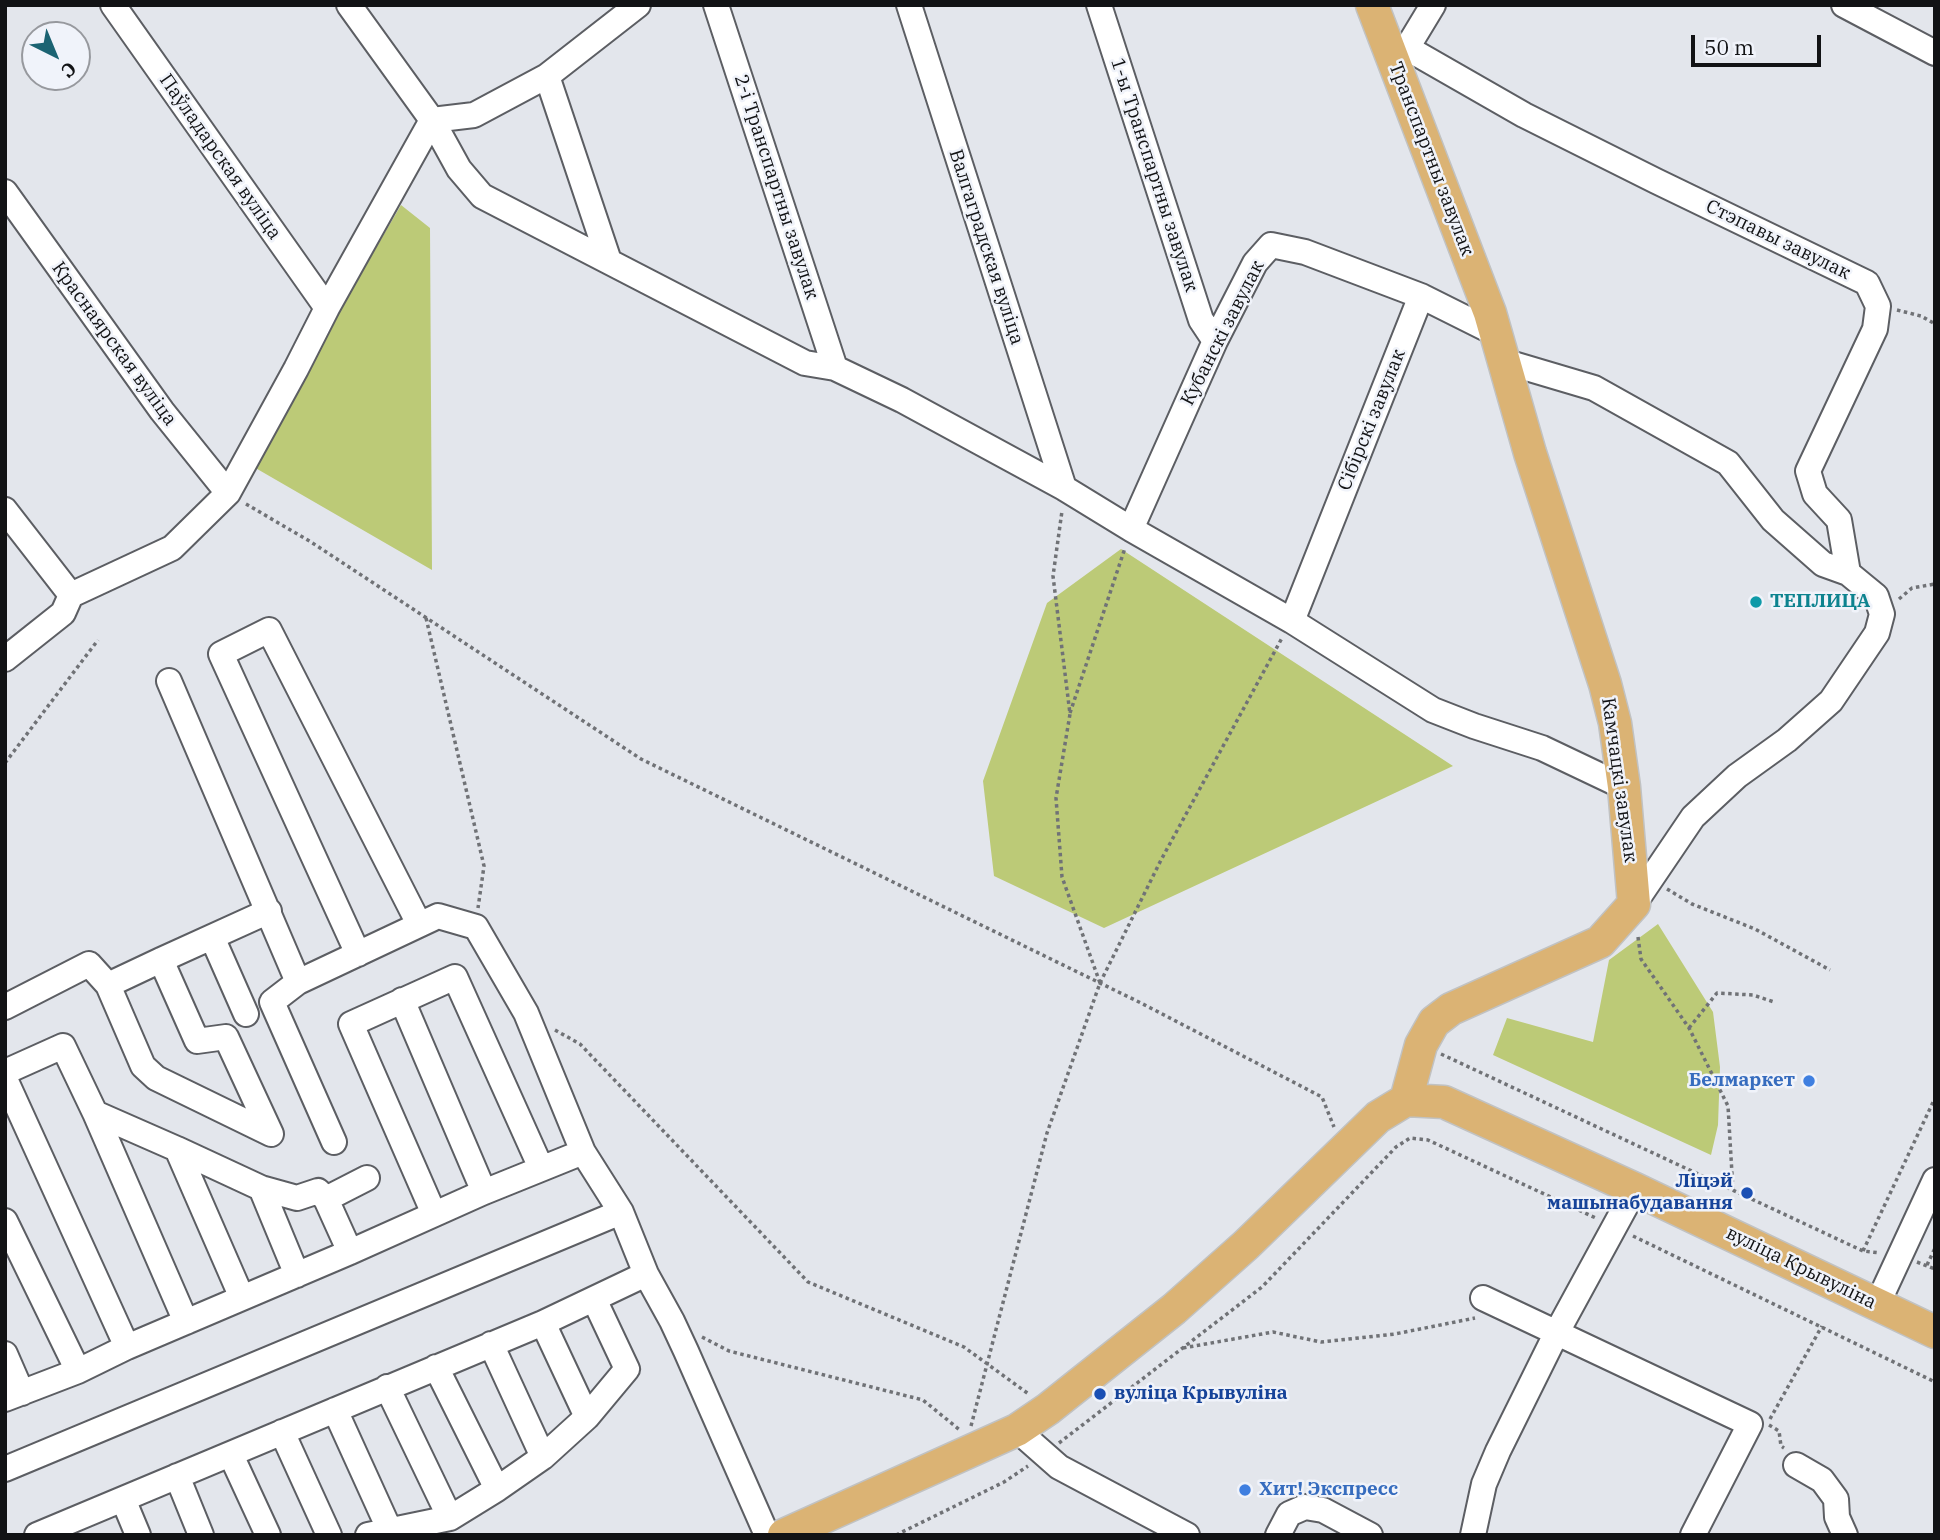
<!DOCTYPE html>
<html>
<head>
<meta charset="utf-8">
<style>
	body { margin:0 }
	#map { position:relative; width:1940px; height:1540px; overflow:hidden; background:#e3e6ec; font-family:"IBM Plex Serif",serif }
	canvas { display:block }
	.frame { position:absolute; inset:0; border:7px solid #121315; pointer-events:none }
	.north { position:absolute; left:21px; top:21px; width:70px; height:70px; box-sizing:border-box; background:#f0f3fa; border:2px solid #97999e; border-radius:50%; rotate:137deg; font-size:19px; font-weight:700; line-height:28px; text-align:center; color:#121315 }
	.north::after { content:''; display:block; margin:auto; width:24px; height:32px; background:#1b6372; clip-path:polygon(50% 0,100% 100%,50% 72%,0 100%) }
	.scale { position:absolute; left:1691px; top:35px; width:130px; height:32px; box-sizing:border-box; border:4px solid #121315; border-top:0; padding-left:9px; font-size:21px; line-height:24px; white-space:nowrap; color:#121315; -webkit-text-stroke:5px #f0f3fa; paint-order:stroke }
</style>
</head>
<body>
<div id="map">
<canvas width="1940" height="1540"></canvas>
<div class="frame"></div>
<div class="north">С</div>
<div class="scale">50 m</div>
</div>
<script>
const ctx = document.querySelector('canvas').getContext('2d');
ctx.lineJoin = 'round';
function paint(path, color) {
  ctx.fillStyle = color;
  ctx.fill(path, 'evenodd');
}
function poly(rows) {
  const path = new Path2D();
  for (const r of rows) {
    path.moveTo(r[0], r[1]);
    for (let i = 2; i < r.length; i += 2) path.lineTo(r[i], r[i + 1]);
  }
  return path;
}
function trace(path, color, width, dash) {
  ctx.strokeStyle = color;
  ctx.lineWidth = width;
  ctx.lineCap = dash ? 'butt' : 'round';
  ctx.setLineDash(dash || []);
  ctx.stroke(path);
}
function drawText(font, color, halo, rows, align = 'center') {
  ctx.font = font + ' "IBM Plex Serif",serif';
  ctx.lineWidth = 5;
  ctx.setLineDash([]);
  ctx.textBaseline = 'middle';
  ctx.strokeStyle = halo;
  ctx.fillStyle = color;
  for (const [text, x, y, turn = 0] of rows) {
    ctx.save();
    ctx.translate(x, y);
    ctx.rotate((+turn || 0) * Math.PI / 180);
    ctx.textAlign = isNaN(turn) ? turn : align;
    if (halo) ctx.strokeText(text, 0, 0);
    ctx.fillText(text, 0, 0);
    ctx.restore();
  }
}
paint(poly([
	[401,205,430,228,432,570,252,466,272,426],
	[1121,549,1453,766,1104,928,994,876,983,781,1047,603],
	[1658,924,1713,1012,1720,1067,1718,1125,1711,1155,1493,1055,1507,1018,1593,1042,1609,960]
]), '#bcca77');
const minor = poly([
	[113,5,327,308],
	[349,5,432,120,459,169,482,196,805,363,835,368,902,400,1064,488,1131,529,1292,621,1433,710,1474,726,1542,748,1624,787],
	[716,5,835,368],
	[909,5,1064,488],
	[1099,5,1201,320,1215,341],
	[1844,5,1935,53],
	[1407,48,1524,115,1656,181,1867,283,1878,306,1875,329,1808,471,1815,494,1839,520,1848,573],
	[1407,48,1433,5],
	[547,76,609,261],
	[432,120,474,115,547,76,638,5],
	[5,192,162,411,228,493],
	[1503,361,1594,388,1728,463,1773,520,1823,564,1848,573,1876,596,1882,614,1877,633,1831,701,1787,740,1737,776,1693,817,1634,904],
	[5,510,71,595],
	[1131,529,1215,341,1255,263,1271,245,1305,252,1421,296,1495,333],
	[71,595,172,548,228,493,296,369,327,308,432,120],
	[1292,621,1421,296],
	[5,659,63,613,71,595],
	[169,681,298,982],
	[212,937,246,1014],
	[358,954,221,654,269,630,419,924],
	[161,960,197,1041,226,1037,271,1134,156,1078,143,1066,108,985,161,960,269,911],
	[402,1000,484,1192],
	[5,1007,89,964,108,985],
	[5,1072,63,1046,95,1113],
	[5,1079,127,1347],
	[334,1142,272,1002,298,982,438,916,476,927,526,1013,583,1152,621,1212,646,1274,672,1321,686,1351,767,1535],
	[177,1149,95,1113,186,1322],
	[261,1188,297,1198,318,1191,326,1199],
	[434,1214,351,1024,455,977,541,1168],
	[5,1221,78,1371],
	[350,1252,326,1199,367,1178],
	[242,1298,177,1149,261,1188,297,1275],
	[1483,1298,1750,1424,1693,1535],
	[1877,1305,1935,1180],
	[543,1323,587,1417],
	[491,1344,543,1457],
	[5,1354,22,1393],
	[436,1367,497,1489],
	[387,1387,450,1518],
	[5,1399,78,1371,127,1347,350,1252,484,1192,583,1152],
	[335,1410,390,1531],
	[1017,1430,1059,1467,1187,1535],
	[282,1432,329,1535],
	[231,1455,268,1535],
	[1796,1465,1822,1480,1836,1499,1837,1517,1845,1535],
	[5,1469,621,1212],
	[177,1476,201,1535],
	[123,1499,138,1535],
	[37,1535,543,1323,646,1274],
	[368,1535,450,1518,497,1489,543,1457,587,1417,627,1369,594,1299],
	[1278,1535,1289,1514,1305,1507,1323,1510,1370,1535],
	[1473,1535,1484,1484,1498,1451,1557,1332,1635,1189]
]);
const major = poly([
	[1372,5,1490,313,1530,453,1605,684,1615,723,1624,787,1634,904,1600,942,1451,1009,1434,1022,1421,1045,1406,1100],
	[784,1535,1017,1430,1048,1409,1174,1309,1246,1245,1378,1117,1406,1100,1444,1102,1635,1189,1935,1332]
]);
trace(minor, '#5c5e63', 28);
trace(major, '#c1c2c2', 35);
trace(poly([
	[1897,310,1921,316,1935,324],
	[246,504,311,542,641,759,1141,1003,1322,1097,1334,1127],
	[1899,599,1912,588,1935,584],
	[426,618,484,866,478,908],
	[1070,713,1125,548],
	[5,763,98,640],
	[1667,889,1692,904,1755,929,1830,970],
	[1638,937,1641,959,1689,1028,1728,1106,1733,1191],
	[1100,983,1161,860,1282,638],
	[1689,1028,1717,993,1753,995,1774,1002],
	[555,1030,580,1044,808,1282,964,1347,1030,1395],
	[1441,1054,1863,1251,1880,1253],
	[1633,1236,1935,1382],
	[1863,1251,1935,1098],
	[1917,1262,1935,1269],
	[1927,1265,1935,1248],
	[702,1337,729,1351,923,1400,961,1431],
	[1183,1348,1273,1332,1321,1342,1395,1334,1475,1318],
	[1770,1419,1822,1326],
	[1769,1425,1779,1431,1781,1446,1784,1448],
	[971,1426,1047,1133,1100,983,1062,877,1056,798,1070,714,1053,576,1062,511],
	[1059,1443,1262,1287,1396,1147,1410,1138,1428,1140,1598,1219],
	[896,1535,1004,1482,1028,1466]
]), '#707276', 3.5, [3.5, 3.5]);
trace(minor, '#fff', 24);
trace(major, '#dbb374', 32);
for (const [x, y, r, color] of [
	[1756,602,7,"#0f9aa8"],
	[1809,1081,7,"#3f7fe0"],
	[1747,1193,7,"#1a4fb4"],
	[1100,1394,7,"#1a4fb4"],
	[1245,1490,7,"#3f7fe0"]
]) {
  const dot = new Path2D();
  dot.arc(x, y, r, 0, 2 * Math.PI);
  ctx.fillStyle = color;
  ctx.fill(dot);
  trace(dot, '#f0f3fa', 2.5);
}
drawText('19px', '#121315', '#f0f3fa', [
	["Паўладарская вуліца",220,157,55],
	["Транспартны завулак",1431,159,69],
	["1-ы Транспартны завулак",1154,175,72],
	["2-і Транспартны завулак",776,187,72],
	["Стэпавы завулак",1778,240,26],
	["Валгаградская вуліца",986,247,72],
	["Кубанскі завулак",1223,333,-63],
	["Краснаярская вуліца",114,344,54],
	["Сібірскі завулак",1372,420,-68],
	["Камчацкі завулак",1619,780,82],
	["вуліца Крывуліна",1801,1268,26]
]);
drawText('bold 19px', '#0d838f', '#f0f3fa', [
	["ТЕПЛИЦА",1770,602]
], 'left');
drawText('bold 19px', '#366cbe', '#f0f3fa', [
	["Белмаркет",1795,1081],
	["Хит! Экспресс",1259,1490,"left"]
], 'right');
drawText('bold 19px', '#164399', '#f0f3fa', [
	["Ліцэй",1733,1182],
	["машынабудавання",1733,1204],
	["вуліца Крывуліна",1114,1394,"left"]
], 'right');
</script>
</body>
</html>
